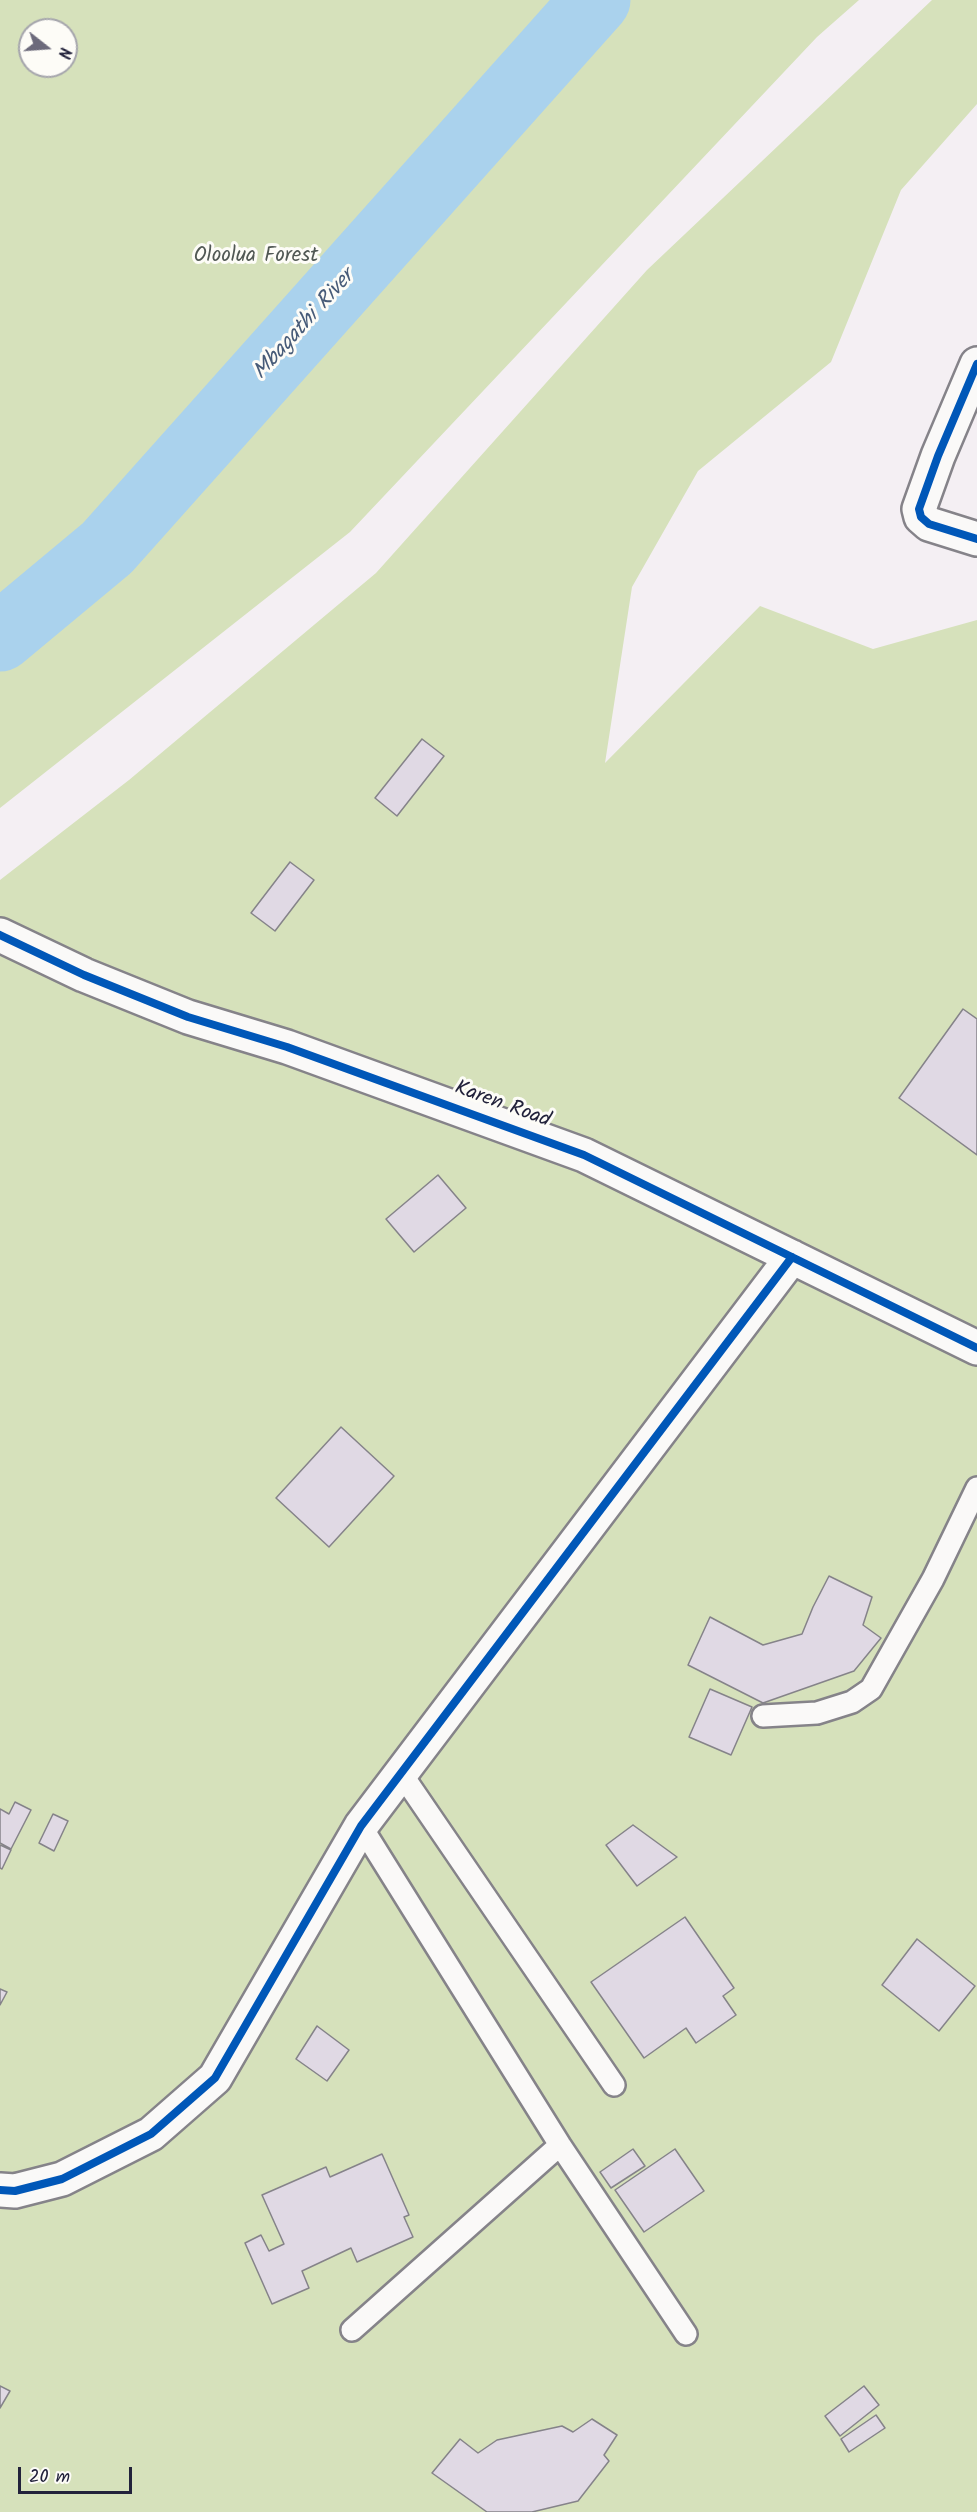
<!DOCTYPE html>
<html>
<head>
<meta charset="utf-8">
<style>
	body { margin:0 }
	#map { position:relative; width:977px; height:2512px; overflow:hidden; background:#f4eff3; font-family:Kalam,sans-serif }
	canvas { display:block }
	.north { position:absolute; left:18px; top:18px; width:60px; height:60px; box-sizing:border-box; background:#fdfcf7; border:2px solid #a5a5ac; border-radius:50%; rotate:107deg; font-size:16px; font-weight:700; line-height:24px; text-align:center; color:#22223b }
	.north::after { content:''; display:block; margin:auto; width:21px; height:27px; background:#6c6a7b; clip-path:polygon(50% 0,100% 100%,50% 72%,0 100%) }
	.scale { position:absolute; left:18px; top:2467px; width:114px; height:27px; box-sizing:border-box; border:3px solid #22223b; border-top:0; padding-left:8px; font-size:18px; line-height:21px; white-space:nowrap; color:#22223b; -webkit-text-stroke:4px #fdfcf7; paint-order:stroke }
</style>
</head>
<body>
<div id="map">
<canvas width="977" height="2512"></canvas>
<div class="north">N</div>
<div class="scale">20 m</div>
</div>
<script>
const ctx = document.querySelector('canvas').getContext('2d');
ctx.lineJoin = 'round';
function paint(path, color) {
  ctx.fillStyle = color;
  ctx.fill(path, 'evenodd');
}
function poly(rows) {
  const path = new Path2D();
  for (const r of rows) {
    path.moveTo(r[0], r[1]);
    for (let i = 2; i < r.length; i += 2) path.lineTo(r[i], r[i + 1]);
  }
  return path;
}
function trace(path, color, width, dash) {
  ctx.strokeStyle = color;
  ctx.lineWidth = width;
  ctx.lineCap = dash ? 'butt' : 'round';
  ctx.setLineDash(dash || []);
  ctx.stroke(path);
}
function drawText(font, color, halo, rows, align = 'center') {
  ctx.font = font + ' Kalam,sans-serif';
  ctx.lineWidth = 6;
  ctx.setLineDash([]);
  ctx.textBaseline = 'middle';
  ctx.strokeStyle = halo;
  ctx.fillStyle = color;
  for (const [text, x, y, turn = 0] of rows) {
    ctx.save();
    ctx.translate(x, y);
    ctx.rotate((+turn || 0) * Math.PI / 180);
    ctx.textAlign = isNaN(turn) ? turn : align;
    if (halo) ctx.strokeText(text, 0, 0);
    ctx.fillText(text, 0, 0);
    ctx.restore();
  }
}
paint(poly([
	[0,0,859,0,817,37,350,532,0,808],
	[30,30,66,30,66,66,30,66],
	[932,0,977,0,977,104,901,190,831,362,698,471,632,587,605,763,760,606,873,649,977,620,977,2512,0,2512,0,880,129,780,376,573,647,270]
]), '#d6e1bb');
trace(poly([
	[0,637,107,548,596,0]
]), '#aad2ed', 69);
const building = poly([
	[422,739,444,756,397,816,375,798,422,739],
	[290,862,314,880,275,931,251,913,290,862],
	[963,1009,977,1019,977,1155,899,1098,963,1009],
	[438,1175,466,1208,414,1252,386,1219,438,1175],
	[341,1427,394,1476,329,1547,276,1498,341,1427],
	[829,1576,872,1597,863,1625,881,1638,854,1671,763,1703,688,1665,710,1617,763,1645,802,1634,813,1607,829,1576],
	[710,1689,752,1707,731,1755,689,1737,710,1689],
	[15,1802,31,1810,11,1849,0,1843,0,1809,9,1814,15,1802],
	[53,1814,68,1821,54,1851,39,1843,53,1814],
	[633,1825,677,1857,637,1886,606,1845,633,1825],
	[0,1845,11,1850,2,1869,0,1868,0,1845],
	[685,1917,734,1988,723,1996,736,2015,696,2043,686,2028,644,2058,591,1982,685,1917],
	[917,1939,975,1986,939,2031,882,1985,917,1939],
	[0,1989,7,1992,0,2005,0,1989],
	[317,2026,349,2050,327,2081,296,2059,317,2026],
	[633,2149,645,2166,611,2188,600,2172,633,2149],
	[675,2149,704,2191,644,2232,615,2190,675,2149],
	[382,2154,409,2215,404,2217,413,2237,357,2262,351,2248,302,2271,309,2288,272,2304,245,2243,261,2235,269,2251,284,2244,262,2195,326,2167,330,2177,382,2154],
	[0,2386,10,2391,0,2408,0,2386],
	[864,2386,879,2405,840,2436,825,2416,864,2386],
	[876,2415,885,2428,849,2452,841,2439,876,2415],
	[592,2419,617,2435,604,2455,609,2461,578,2501,532,2512,487,2512,432,2473,460,2439,478,2453,497,2440,562,2426,573,2432,592,2419]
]);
paint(building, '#e0d9e4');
trace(building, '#858389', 1.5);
const lane = poly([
	[763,1716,817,1713,852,1702,871,1689,933,1579,977,1488],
	[401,1773,614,2085],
	[361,1826,560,2145,686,2334],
	[352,2330,560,2145]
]);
const street = poly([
	[977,364,938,456,919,509,921,517,929,524,977,539],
	[0,935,84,975,188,1017,287,1047,584,1155,977,1348],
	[0,2190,15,2191,62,2179,151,2134,215,2078,361,1826,792,1257]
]);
trace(lane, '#858389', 26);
trace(street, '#858389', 38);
trace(lane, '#faf9f8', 21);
trace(street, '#faf9f8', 33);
trace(poly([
	[977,364,938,456,919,509,921,517,929,524,977,539],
	[0,935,84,975,188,1017,287,1047,584,1155,977,1348],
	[0,2190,15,2191,62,2179,151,2134,215,2078,361,1826,792,1257]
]), '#0057b8', 8);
drawText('21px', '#515854', '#fdfcf7', [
	["Oloolua Forest",256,257]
]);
drawText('21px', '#22223b', '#fdfcf7', [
	["Karen Road",502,1106,20]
]);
drawText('italic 22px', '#475b78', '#fdfcf7', [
	["Mbagathi River",305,326,-48]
]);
</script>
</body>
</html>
